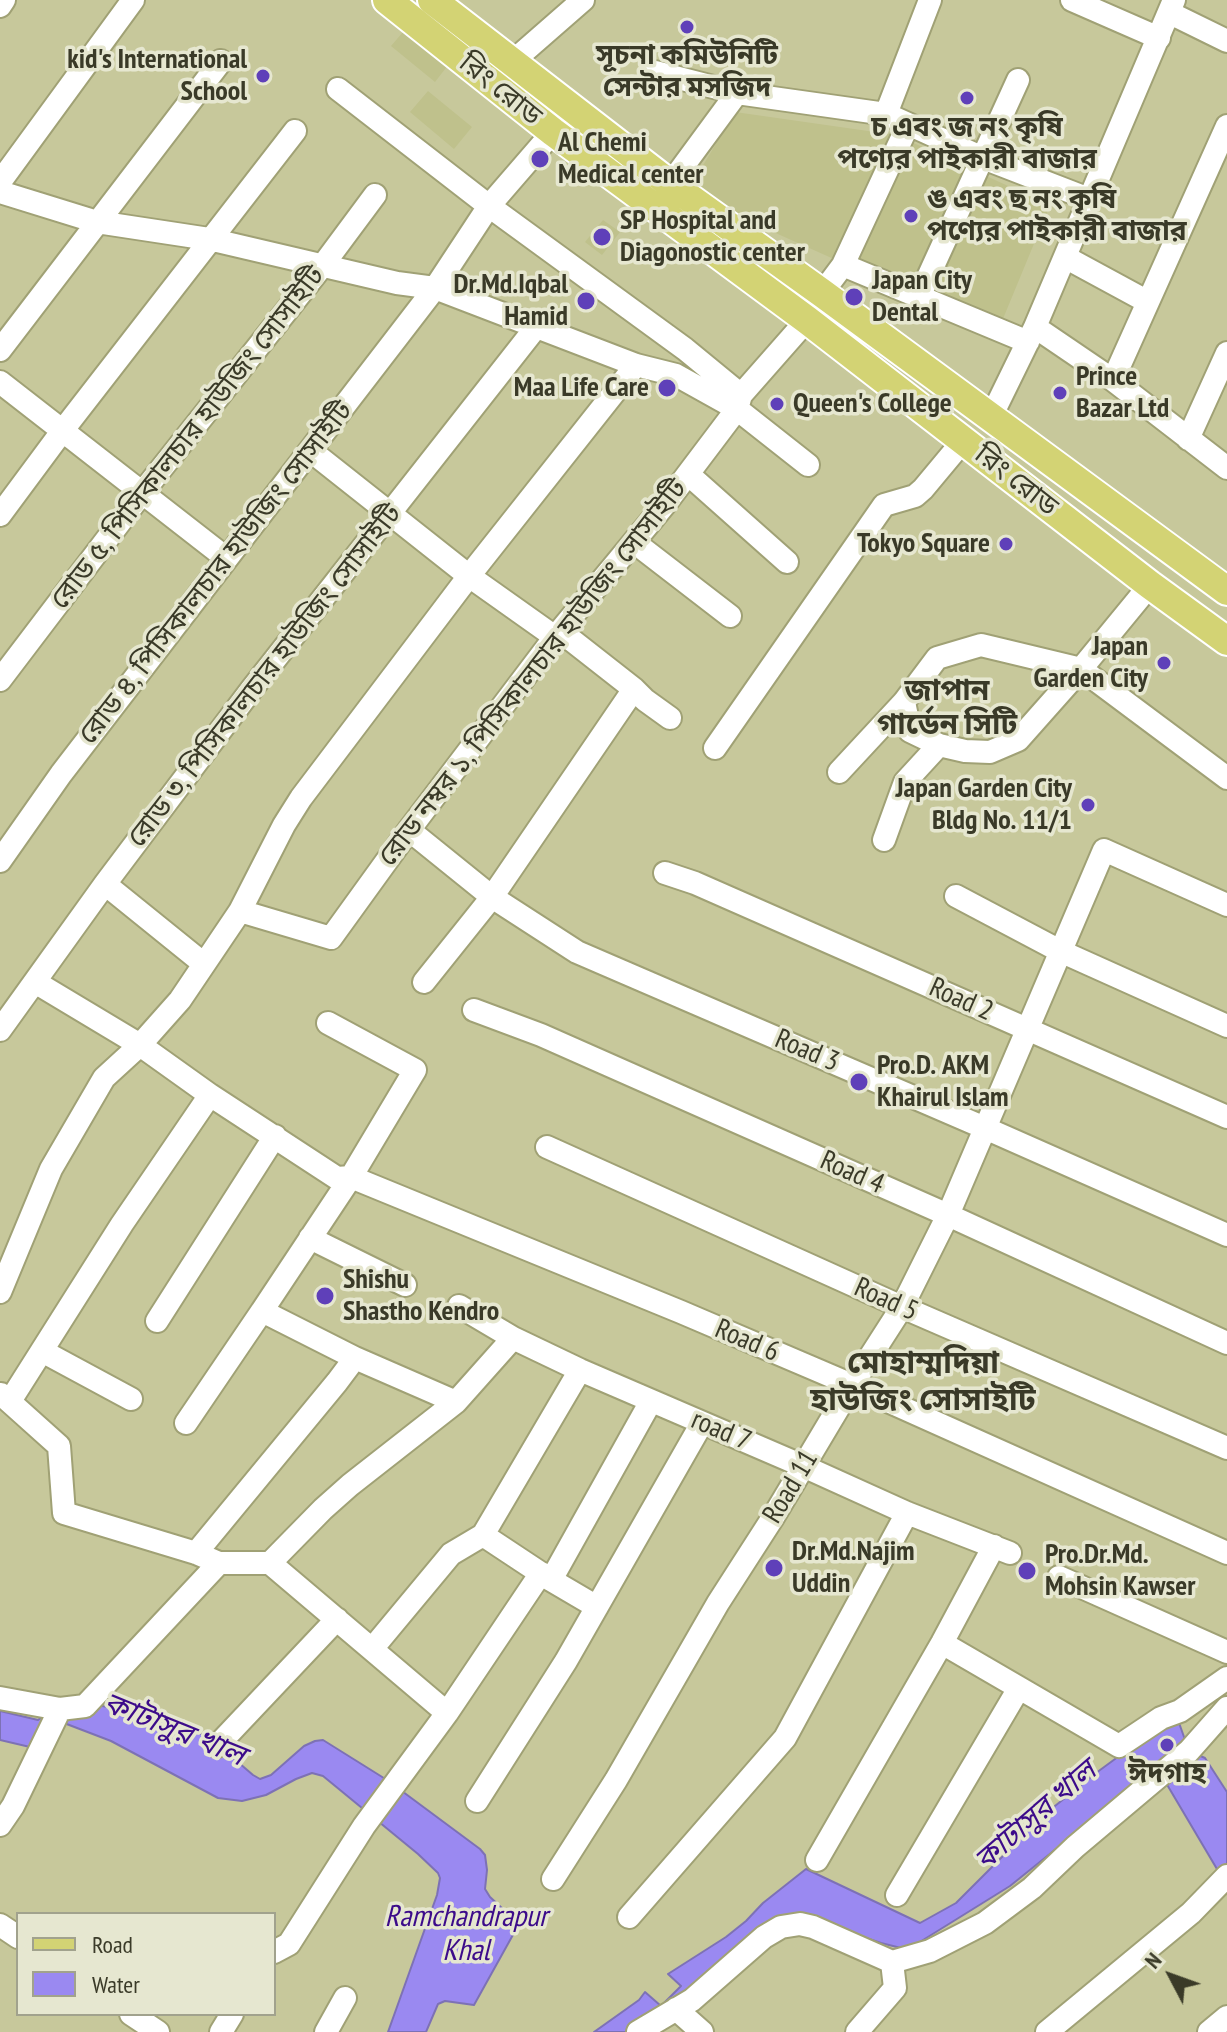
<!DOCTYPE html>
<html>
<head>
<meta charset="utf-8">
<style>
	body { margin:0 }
	#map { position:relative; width:1227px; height:2032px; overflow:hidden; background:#c7c89b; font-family:"PT Sans Narrow",sans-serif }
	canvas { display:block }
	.legend { position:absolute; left:16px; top:1912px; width:260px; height:104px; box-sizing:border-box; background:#e6e7d0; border:2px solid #a1a28d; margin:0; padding:10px 14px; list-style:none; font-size:24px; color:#3a3a28 }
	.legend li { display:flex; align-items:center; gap:16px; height:40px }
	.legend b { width:40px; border:2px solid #a1a28d }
	.north { position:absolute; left:1131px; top:1936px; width:80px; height:80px; -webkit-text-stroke:6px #e6e7d0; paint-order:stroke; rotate:311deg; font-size:22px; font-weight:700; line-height:32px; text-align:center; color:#3a3a28 }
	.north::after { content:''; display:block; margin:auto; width:28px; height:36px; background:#3a3a28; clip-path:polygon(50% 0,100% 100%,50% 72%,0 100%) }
</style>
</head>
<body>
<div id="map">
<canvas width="1227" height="2032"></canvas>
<ul class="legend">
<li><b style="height:10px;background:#d3d374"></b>Road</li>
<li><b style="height:22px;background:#9a89f1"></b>Water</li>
</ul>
<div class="north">N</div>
</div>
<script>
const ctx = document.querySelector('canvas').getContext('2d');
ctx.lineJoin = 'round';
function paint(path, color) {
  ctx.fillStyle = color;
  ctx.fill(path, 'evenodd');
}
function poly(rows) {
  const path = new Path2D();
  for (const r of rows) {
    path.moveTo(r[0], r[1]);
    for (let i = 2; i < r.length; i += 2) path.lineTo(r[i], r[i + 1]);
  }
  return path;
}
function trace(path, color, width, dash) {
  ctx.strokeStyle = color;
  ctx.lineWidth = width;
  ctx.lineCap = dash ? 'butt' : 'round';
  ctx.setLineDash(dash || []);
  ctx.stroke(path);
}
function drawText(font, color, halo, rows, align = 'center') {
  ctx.font = font + ' "PT Sans Narrow","Noto Sans Bengali",sans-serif';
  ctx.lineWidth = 7;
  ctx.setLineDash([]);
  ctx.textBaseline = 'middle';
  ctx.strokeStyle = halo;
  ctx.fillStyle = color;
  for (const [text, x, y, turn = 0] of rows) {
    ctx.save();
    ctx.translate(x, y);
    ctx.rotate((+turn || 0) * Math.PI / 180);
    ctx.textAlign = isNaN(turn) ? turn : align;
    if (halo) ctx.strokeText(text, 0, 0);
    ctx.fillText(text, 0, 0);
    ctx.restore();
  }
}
paint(poly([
	[409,25,452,60,435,82,391,46],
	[428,91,472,127,454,149,410,112],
	[735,112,896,135,1050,205,1000,326,845,264,742,218,693,182],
	[603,220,620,232,602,255,585,242]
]), '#bfc18c');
const water = poly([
	[65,1699,134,1712,177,1723,199,1733,218,1745,253,1775,260,1779,271,1775,304,1746,315,1741,323,1740,387,1780,480,1849,485,1855,487,1870,485,1889,490,1897,519,1924,474,2005,445,2001,438,2004,426,2032,388,2032,437,1895,440,1878,438,1873,418,1854,323,1776,312,1773,296,1779,266,1795,242,1801,218,1798,111,1741,64,1723,47,1751,0,1740,0,1711,38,1720,65,1699],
	[1168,1720,1178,1720,1189,1751,1205,1758,1227,1792,1227,1886,1156,1766,1133,1787,1010,1886,915,1945,901,1948,881,1943,801,1916,715,1976,630,2032,594,2032,639,2000,645,1992,661,2006,681,1986,668,1974,726,1937,746,1921,763,1903,806,1869,920,1923,956,1903,1045,1814,1096,1773,1168,1720]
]);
paint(water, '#9a89f1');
trace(water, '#7d71b5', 2);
const minor = poly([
	[1072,0,1159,38],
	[0,6,4,0],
	[1170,13,1227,41],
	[512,62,583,0],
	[655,72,737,93],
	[338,89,489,206,685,349,741,395],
	[886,114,930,0],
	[0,182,133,0],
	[670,184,737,93,886,114,983,158,1089,199],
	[0,192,97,222,209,239,397,283,435,288,636,365,676,375,737,409,741,395,807,320],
	[1065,257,1148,302],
	[843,265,908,125],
	[822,293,843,265,1028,342],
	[919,297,1018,80],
	[1035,327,1113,380,1227,468],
	[0,350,221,61],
	[1113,380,1227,126],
	[0,382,226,558],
	[991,417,1035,327,1174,0],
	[1188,439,1227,353],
	[311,451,469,576,555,637],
	[688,474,787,562],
	[0,515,63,430,295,131],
	[634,542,730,616],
	[1150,585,1081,669,1227,778],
	[560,631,634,689,645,700,670,718],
	[0,680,142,493,323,265,375,195],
	[904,702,910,731,939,745],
	[715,748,884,505,915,496,923,489,963,441],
	[839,772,904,702,937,658,981,645,1081,669,1018,740,990,752,965,751,939,745,905,782,884,840],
	[409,830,492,897,577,952,985,1128,1227,1235],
	[0,861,61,774,435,288,489,206,553,132],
	[665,873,695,883,1227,1117],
	[105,884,204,964],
	[956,896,1060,951,1227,1026],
	[240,911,331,938,409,830,555,637,666,503,737,409,808,465],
	[424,982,492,897,634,689],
	[474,1010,541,1035,948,1215,1227,1343],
	[328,1023,415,1070,351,1177,681,1312,852,1385,1227,1553],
	[0,1030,105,884,251,690,537,326],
	[547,1147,902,1307,1227,1448],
	[310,1238,405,1285],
	[0,1292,51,1169,104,1078,140,1045,35,982],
	[459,1306,513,1338],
	[157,1321,275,1136],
	[42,1351,131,1399],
	[1,1394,59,1446,64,1513,196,1553,219,1563],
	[10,1401,122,1224,210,1095],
	[456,1402,513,1338,580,1370,803,1466,907,1513,1010,1553],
	[186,1423,262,1311],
	[483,1535,551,1580,597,1607],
	[196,1553,337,1382,355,1358],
	[270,1563,447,1713],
	[1059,1577,1227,1652],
	[551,1580,651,1401],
	[942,1643,1119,1746,1161,1718,1180,1711,1227,1678],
	[372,1649,451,1554,483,1535,580,1370],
	[0,1698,60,1709,85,1706,219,1563,270,1563,323,1509,350,1485,456,1402,355,1358,262,1311,351,1177,337,1178,210,1095,140,1045,180,1000,240,911,284,825,301,798,469,576,636,365],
	[217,1746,337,1619],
	[477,1801,566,1661,702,1423],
	[0,1825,13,1806,60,1709],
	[817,1860,942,1643,994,1546],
	[553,1879,616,1780,718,1603,772,1519,852,1385,902,1307,948,1215,1104,850,1227,905],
	[897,1895,1019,1688],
	[629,1917,785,1738,907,1513],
	[0,1925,18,1937],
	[274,1952,289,1944,364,1826,447,1713,541,1573],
	[676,2009,702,2032],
	[131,2014,158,2032],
	[221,2032,232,2014],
	[326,2032,345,1998],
	[638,2032,692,2000,764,1937,781,1927,800,1924,813,1927,892,1962,930,1951,985,1923,1032,1888,1075,1847,1189,1751,1227,1708],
	[857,2032,895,1988,892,1962],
	[1047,2032,1191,1913,1227,1876],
	[1209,2032,1227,2017]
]);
const major = poly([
	[387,0,553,132,807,320,1150,585,1227,641],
	[432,0,670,184,822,293,1227,591]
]);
trace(minor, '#a0a175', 26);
trace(major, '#fff', 32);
trace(minor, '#fff', 22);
trace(major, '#d3d374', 28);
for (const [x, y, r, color] of [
	[687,27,8,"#5f40b9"],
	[263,76,8,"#5f40b9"],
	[967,98,8,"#5f40b9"],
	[540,159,10,"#5f40b9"],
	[911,216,8,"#5f40b9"],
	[602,237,10,"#5f40b9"],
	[854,297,10,"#5f40b9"],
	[586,301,10,"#5f40b9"],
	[667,388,10,"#5f40b9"],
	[1060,393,8,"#5f40b9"],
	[777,404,8,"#5f40b9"],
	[1006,544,8,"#5f40b9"],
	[1164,663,8,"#5f40b9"],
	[1088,805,8,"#5f40b9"],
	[859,1082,10,"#5f40b9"],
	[325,1296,10,"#5f40b9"],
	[774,1568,10,"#5f40b9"],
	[1027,1571,10,"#5f40b9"],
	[1167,1745,8,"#5f40b9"]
]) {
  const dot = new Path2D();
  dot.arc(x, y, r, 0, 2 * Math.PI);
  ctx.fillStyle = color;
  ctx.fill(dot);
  trace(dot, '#e6e7d0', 3);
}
drawText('bold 28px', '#3a3a28', '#e6e7d0', [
	["সূচনা কমিউনিটি",687,56,"center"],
	["সেন্টার মসজিদ",687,88,"center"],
	["kid's International",247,60,"right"],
	["School",247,92,"right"],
	["চ এবং জ নং কৃষি",967,128,"center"],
	["পণ্যের পাইকারী বাজার",967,160,"center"],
	["Al Chemi",558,143],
	["Medical center",558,175],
	["ঙ এবং ছ নং কৃষি",927,200],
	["পণ্যের পাইকারী বাজার",927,232],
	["SP Hospital and",620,221],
	["Diagonostic center",620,253],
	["Japan City",872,281],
	["Dental",872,313],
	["Dr.Md.Iqbal",568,285,"right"],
	["Hamid",568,317,"right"],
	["Prince",1076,377],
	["Bazar Ltd",1076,409],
	["Maa Life Care",649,388,"right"],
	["Queen's College",793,404],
	["Tokyo Square",990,544,"right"],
	["Japan",1148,647,"right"],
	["Garden City",1148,679,"right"],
	["Japan Garden City",1072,789,"right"],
	["Bldg No. 11/1",1072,821,"right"],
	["Pro.D. AKM",877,1066],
	["Khairul Islam",877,1098],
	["Shishu",343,1280],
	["Shastho Kendro",343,1312],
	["Dr.Md.Najim",792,1552],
	["Uddin",792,1584],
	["Pro.Dr.Md.",1045,1555],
	["Mohsin Kawser",1045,1587],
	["ঈদগাহ",1167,1774,"center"]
], 'left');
drawText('28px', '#3a3a28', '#e6e7d0', [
	["রিং রোড",500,90,39],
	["রোড ৫, পিসিকালচার হাউজিং সোসাইটি",188,438,-52],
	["রিং রোড",1016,481,38],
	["রোড ৪, পিসিকালচার হাউজিং সোসাইটি",216,573,-52],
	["রোড নম্বর ১, পিসিকালচার হাউজিং সোসাইটি",533,673,-52],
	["রোড ৩, পিসিকালচার হাউজিং সোসাইটি",265,676,-52],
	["Road 2",961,1000,24],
	["Road 3",807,1051,23],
	["Road 4",852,1173,24],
	["Road 5",886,1300,24],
	["Road 6",747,1341,23],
	["road 7",721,1431,23],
	["Road 11",791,1487,-59]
]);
drawText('bold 30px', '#3a3a28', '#e6e7d0', [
	["জাপান",947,691],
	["গার্ডেন সিটি",947,725]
]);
drawText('italic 30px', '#3c0b8a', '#e6e7d0', [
	["কাটাসুর খাল",174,1730,22],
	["কাটাসুর খাল",1036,1816,-41],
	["Ramchandrapur",466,1917],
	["Khal",466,1951]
]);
drawText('bold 32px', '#3a3a28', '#e6e7d0', [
	["মোহাম্মদিয়া",923,1364],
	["হাউজিং সোসাইটি",923,1401]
]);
</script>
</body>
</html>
